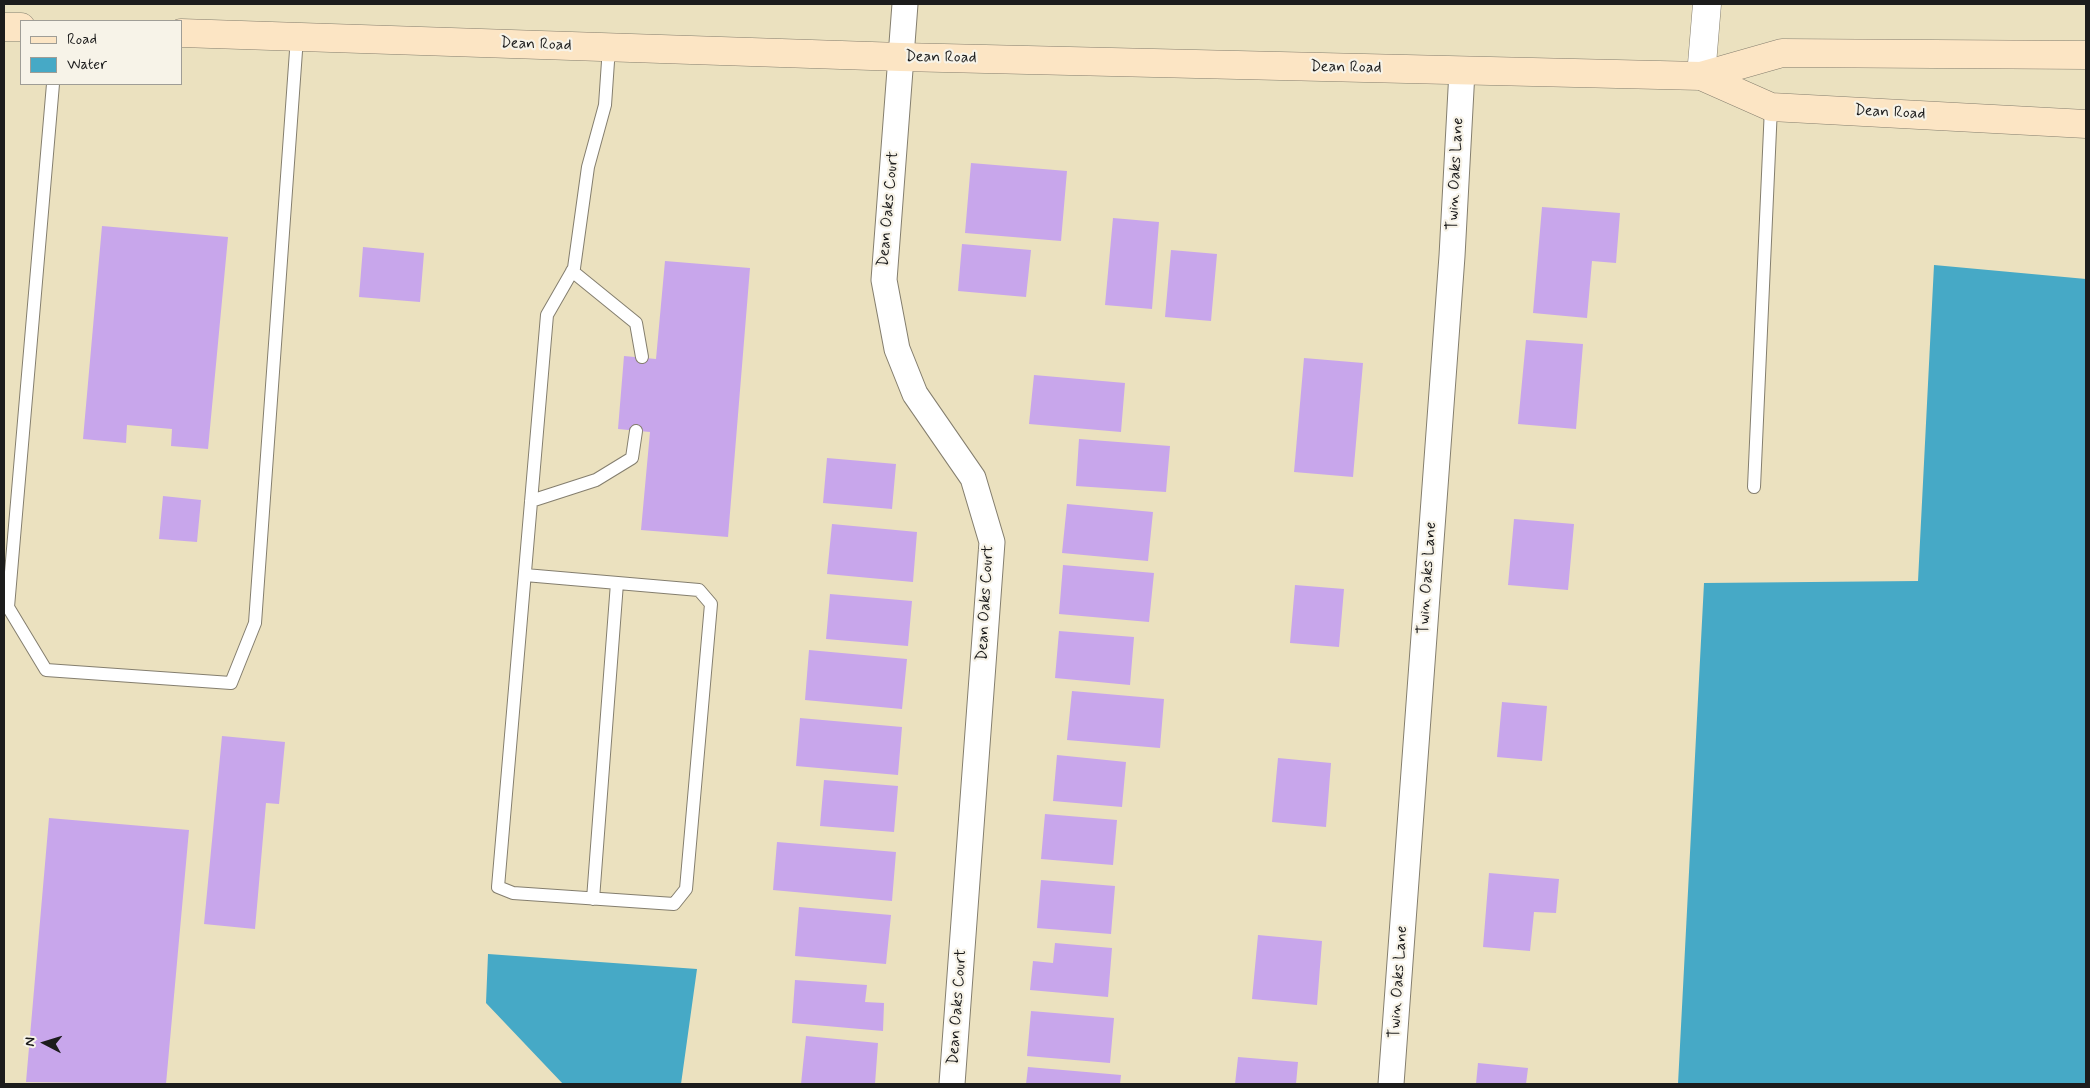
<!DOCTYPE html>
<html>
<head>
<meta charset="utf-8">
<style>
	body { margin:0 }
	#map { position:relative; width:2090px; height:1088px; overflow:hidden; background:#ebe1bf; font-family:Mynerve,sans-serif }
	canvas { display:block }
	.frame { position:absolute; inset:0; border:5px solid #1c1c1c; pointer-events:none }
	.legend { position:absolute; left:20px; top:20px; width:162px; height:65px; box-sizing:border-box; background:#f7f3e8; border:1px solid #9f9d96; margin:0; padding:6px 9px; list-style:none; font-size:15px; color:#1c1c1c }
	.legend li { display:flex; align-items:center; gap:10px; height:25px }
	.legend b { width:25px; border:1px solid #9f9d96 }
	.north { position:absolute; left:20px; top:1018px; width:50px; height:50px; -webkit-text-stroke:4px #f7f3e8; paint-order:stroke; rotate:275deg; font-size:14px; font-weight:700; line-height:20px; text-align:center; color:#1c1c1c }
	.north::after { content:''; display:block; margin:auto; width:18px; height:22px; background:#1c1c1c; clip-path:polygon(50% 0,100% 100%,50% 72%,0 100%) }
</style>
</head>
<body>
<div id="map">
<canvas width="2090" height="1088"></canvas>
<div class="frame"></div>
<ul class="legend">
<li><b style="height:6px;background:#fce5c4"></b>Road</li>
<li><b style="height:14px;background:#46a9c6"></b>Water</li>
</ul>
<div class="north">N</div>
</div>
<script>
const ctx = document.querySelector('canvas').getContext('2d');
ctx.lineJoin = 'round';
function paint(path, color) {
  ctx.fillStyle = color;
  ctx.fill(path, 'evenodd');
}
function poly(rows) {
  const path = new Path2D();
  for (const r of rows) {
    path.moveTo(r[0], r[1]);
    for (let i = 2; i < r.length; i += 2) path.lineTo(r[i], r[i + 1]);
  }
  return path;
}
function trace(path, color, width, dash) {
  ctx.strokeStyle = color;
  ctx.lineWidth = width;
  ctx.lineCap = dash ? 'butt' : 'round';
  ctx.setLineDash(dash || []);
  ctx.stroke(path);
}
function drawText(font, color, halo, rows, align = 'center') {
  ctx.font = font + ' Mynerve,sans-serif';
  ctx.lineWidth = 4.5;
  ctx.setLineDash([]);
  ctx.textBaseline = 'middle';
  ctx.strokeStyle = halo;
  ctx.fillStyle = color;
  for (const [text, x, y, turn = 0] of rows) {
    ctx.save();
    ctx.translate(x, y);
    ctx.rotate((+turn || 0) * Math.PI / 180);
    ctx.textAlign = isNaN(turn) ? turn : align;
    if (halo) ctx.strokeText(text, 0, 0);
    ctx.fillText(text, 0, 0);
    ctx.restore();
  }
}
paint(poly([
	[1934,265,2086,279,2086,1084,1678,1084,1704,583,1918,581],
	[488,954,697,969,681,1084,563,1084,486,1003]
]), '#46a9c6');
paint(poly([
	[971,163,1067,171,1061,241,965,233],
	[1542,207,1620,213,1616,263,1592,261,1587,318,1533,313],
	[1113,218,1159,222,1152,309,1105,305],
	[102,226,228,237,208,449,171,446,172,429,127,425,126,443,83,439],
	[962,244,1031,250,1026,297,958,291],
	[363,247,424,253,420,302,359,297],
	[1171,250,1217,254,1211,321,1165,317],
	[665,261,750,268,728,537,641,530,650,432,618,429,624,356,656,359],
	[1526,340,1583,344,1576,429,1518,424],
	[1304,358,1363,363,1353,477,1294,472],
	[1034,375,1125,383,1121,432,1029,424],
	[1079,439,1170,446,1166,492,1076,486],
	[827,458,896,464,892,509,823,503],
	[163,496,201,500,197,542,159,539],
	[1067,504,1153,512,1148,561,1062,553],
	[1514,519,1574,524,1568,590,1508,585],
	[832,524,917,532,913,582,827,574],
	[1063,565,1154,573,1149,622,1059,614],
	[1295,585,1344,589,1339,647,1290,643],
	[830,594,912,601,908,646,826,639],
	[1059,631,1134,637,1130,685,1055,678],
	[809,650,907,659,902,709,805,700],
	[1072,691,1164,699,1160,748,1067,740],
	[1502,702,1547,706,1542,761,1497,757],
	[800,718,902,727,898,775,796,766],
	[222,736,285,742,279,804,266,803,255,929,204,924],
	[1057,755,1126,762,1122,807,1053,801],
	[1278,758,1331,763,1326,827,1272,822],
	[824,780,898,786,894,832,820,826],
	[1045,814,1117,820,1113,865,1041,859],
	[49,818,189,830,166,1084,26,1082],
	[777,842,896,852,892,901,773,890],
	[1489,873,1559,879,1556,913,1534,912,1530,951,1483,947],
	[1041,880,1115,886,1111,934,1037,928],
	[799,907,891,915,886,964,795,956],
	[1258,935,1322,941,1317,1005,1252,999],
	[1055,943,1112,948,1108,997,1030,990,1033,961,1053,963],
	[795,980,867,985,865,1002,884,1003,883,1031,792,1023],
	[1031,1011,1114,1018,1110,1063,1027,1056],
	[806,1036,878,1043,875,1084,801,1084],
	[1238,1057,1298,1062,1296,1084,1235,1084],
	[1478,1063,1528,1068,1526,1084,1476,1084],
	[1028,1067,1121,1075,1120,1084,1026,1084]
]), '#c8a6eb');
const service = poly([
	[53,84,8,607,46,670,231,683,255,623,297,37],
	[572,271,636,323,642,357],
	[1754,487,1771,107],
	[531,501,596,480,632,458,636,431],
	[525,575,699,590,711,604,686,889,674,904,513,893,498,887,547,315,574,268,588,167,605,105,609,47],
	[593,899,617,583]
]);
const minor = poly([
	[905,4,884,280,897,349,915,394,973,478,992,542,952,1084],
	[1391,1084,1452,256,1462,71]
]);
const tertiary = poly([
	[1701,76,1707,4]
]);
const secondary = poly([
	[4,27,21,27],
	[181,33,901,57,1701,76,1782,53,2086,55],
	[1701,76,1771,107,2086,124]
]);
trace(service, '#847e6e', 14);
trace(minor, '#847e6e', 27);
trace(tertiary, '#847e6e', 29);
trace(secondary, '#847e6e', 29);
trace(service, '#fff', 12);
trace(minor, '#fff', 25);
trace(tertiary, '#fff', 28);
trace(secondary, '#fce5c4', 28);
drawText('16px', '#1c1c1c', '#f7f3e8', [
	["Dean Road",536,45,2],
	["Dean Road",941,58,1],
	["Dean Road",1346,68,1],
	["Dean Road",1890,113,3],
	["Twin Oaks Lane",1456,174,-87],
	["Dean Oaks Court",889,209,-85],
	["Twin Oaks Lane",1428,578,-86],
	["Dean Oaks Court",986,603,-87],
	["Twin Oaks Lane",1399,982,-86],
	["Dean Oaks Court",958,1007,-86]
]);
</script>
</body>
</html>
